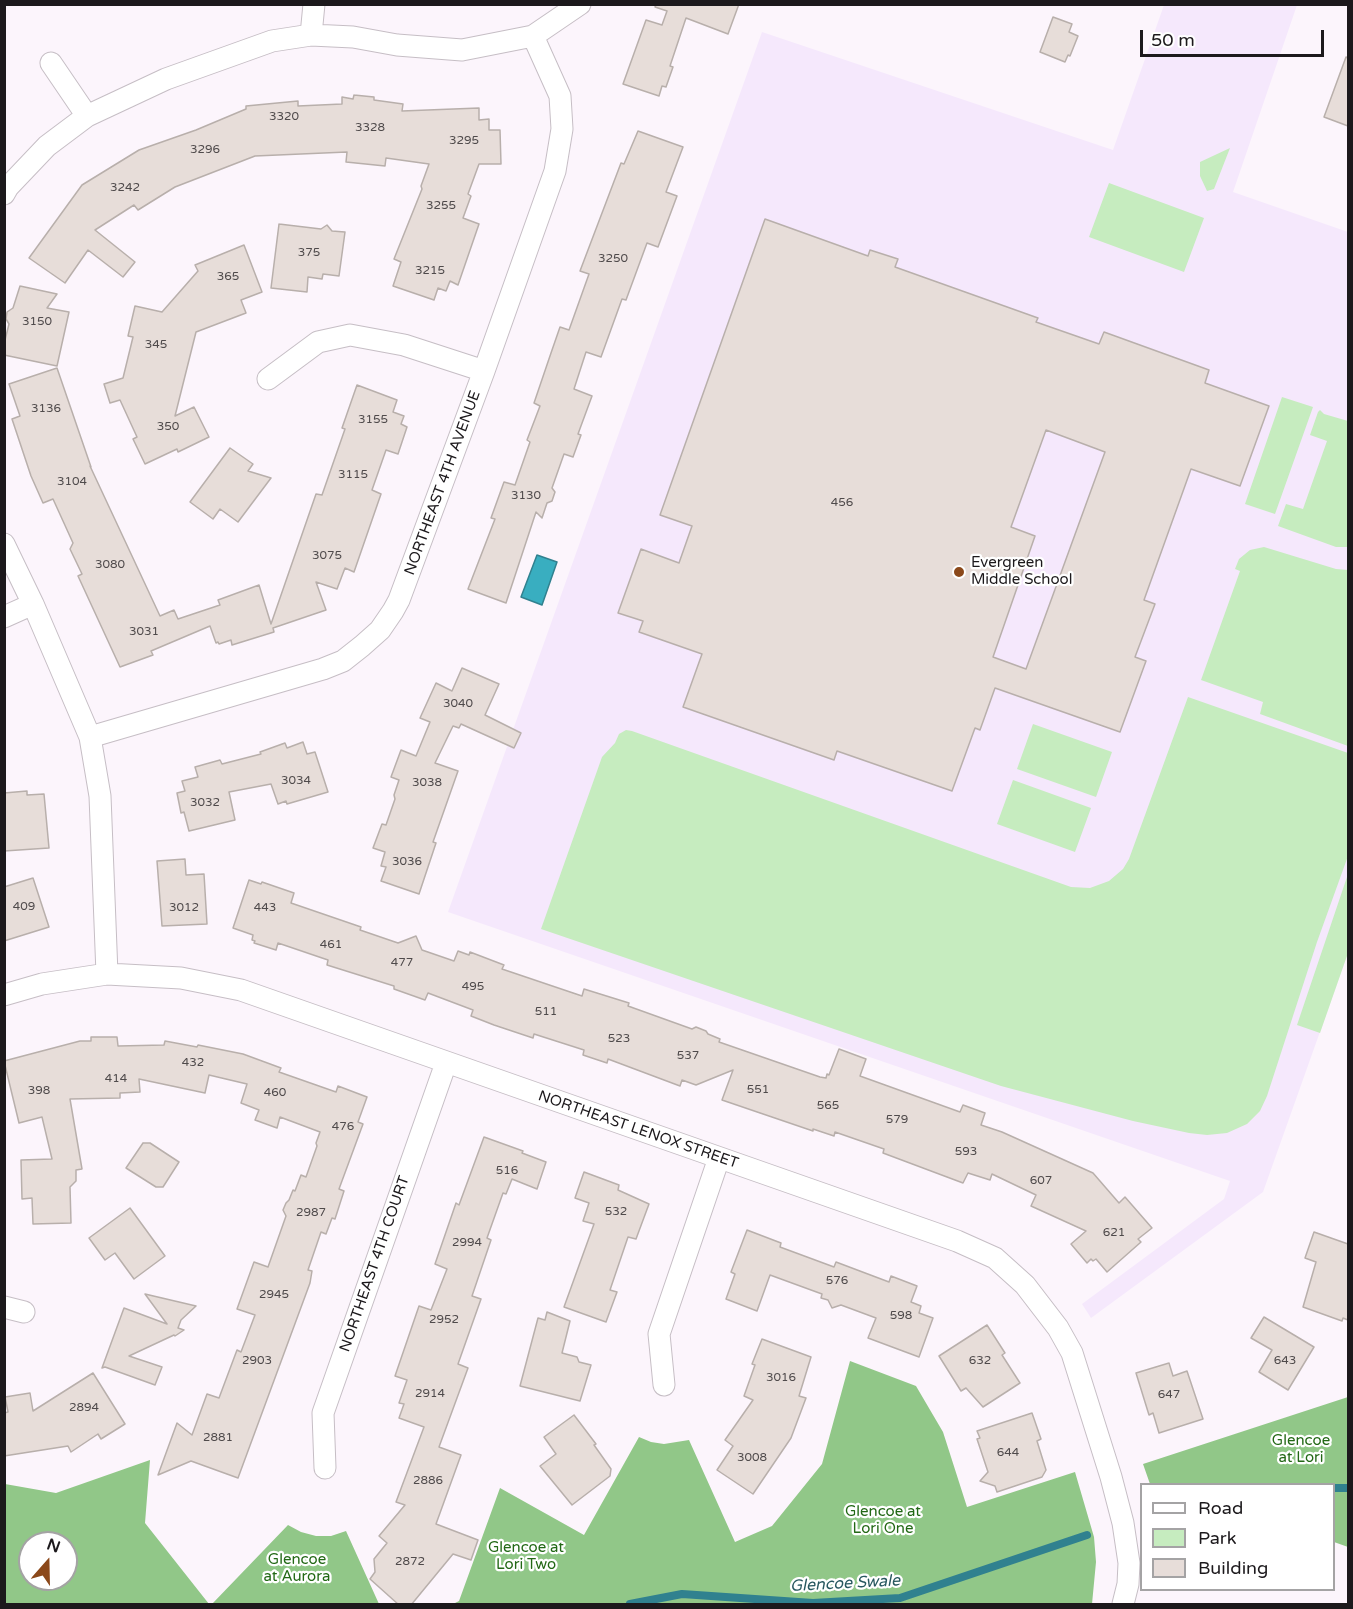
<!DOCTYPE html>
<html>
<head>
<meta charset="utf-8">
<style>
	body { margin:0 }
	#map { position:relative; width:1353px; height:1609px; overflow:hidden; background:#fcf5fc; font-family:"Varela Round",sans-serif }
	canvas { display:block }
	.frame { position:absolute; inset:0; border:6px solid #1c191c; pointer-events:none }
	.legend { position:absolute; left:1140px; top:1483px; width:195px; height:108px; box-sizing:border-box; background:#fff; border:2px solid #a4a3a4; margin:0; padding:8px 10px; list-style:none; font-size:18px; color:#1c191c }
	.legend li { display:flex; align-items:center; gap:12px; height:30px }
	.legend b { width:30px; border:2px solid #a4a3a4 }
	.north { position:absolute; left:18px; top:1531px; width:60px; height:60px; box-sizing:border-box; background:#fff; border:2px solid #a4a3a4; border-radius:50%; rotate:20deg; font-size:16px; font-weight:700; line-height:24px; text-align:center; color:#1c191c }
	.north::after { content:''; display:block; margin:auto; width:21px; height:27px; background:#8b481a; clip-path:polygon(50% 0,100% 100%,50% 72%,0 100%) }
	.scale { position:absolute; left:1140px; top:30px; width:184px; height:27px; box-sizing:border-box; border:3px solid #1c191c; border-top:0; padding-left:8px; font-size:18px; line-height:21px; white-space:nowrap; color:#1c191c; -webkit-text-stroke:4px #fff; paint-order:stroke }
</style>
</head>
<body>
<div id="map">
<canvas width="1353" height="1609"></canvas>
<div class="frame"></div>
<ul class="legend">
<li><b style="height:8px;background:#fff"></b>Road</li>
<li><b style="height:16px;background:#c6ecbf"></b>Park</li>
<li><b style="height:16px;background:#e7ddd9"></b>Building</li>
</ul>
<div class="north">N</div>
<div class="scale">50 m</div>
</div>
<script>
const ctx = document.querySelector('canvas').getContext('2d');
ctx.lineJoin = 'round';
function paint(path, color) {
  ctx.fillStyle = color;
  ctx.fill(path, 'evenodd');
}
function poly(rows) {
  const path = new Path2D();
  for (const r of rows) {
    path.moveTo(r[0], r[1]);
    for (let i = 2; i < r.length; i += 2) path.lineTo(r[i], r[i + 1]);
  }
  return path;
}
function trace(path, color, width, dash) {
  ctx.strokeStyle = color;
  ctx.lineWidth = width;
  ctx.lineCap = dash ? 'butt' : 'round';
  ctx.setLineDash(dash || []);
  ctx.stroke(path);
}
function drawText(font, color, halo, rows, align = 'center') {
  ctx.font = font + ' "Varela Round",sans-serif';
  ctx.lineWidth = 4.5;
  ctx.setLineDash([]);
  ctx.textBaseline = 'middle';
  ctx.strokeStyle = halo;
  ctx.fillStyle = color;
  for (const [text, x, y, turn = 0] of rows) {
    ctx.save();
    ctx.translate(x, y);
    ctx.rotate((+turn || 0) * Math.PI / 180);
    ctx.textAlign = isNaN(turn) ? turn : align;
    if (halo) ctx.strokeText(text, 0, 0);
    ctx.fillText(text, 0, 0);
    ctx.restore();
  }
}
paint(poly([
	[1164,5,1297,5,1233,192,1348,232,1348,953,1263,1192,1091,1318,1082,1304,1224,1199,1230,1181,448,912,762,32,1113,150]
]), '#f5e8fc');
paint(poly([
	[1230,148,1214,189,1207,191,1200,176,1200,162],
	[1109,183,1204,218,1184,272,1089,237],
	[1282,397,1313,407,1275,514,1245,504],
	[1320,410,1324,414,1348,421,1348,547,1336,547,1278,526,1286,504,1303,509,1327,441,1310,435,1318,412],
	[1264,547,1336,569,1348,570,1348,746,1260,714,1263,702,1201,680,1240,571,1235,569,1239,559,1250,550],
	[1188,697,1348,753,1348,856,1317,942,1267,1096,1260,1111,1247,1124,1227,1133,1207,1135,1189,1133,1133,1121,1001,1086,541,929,602,757,615,743,619,734,626,730,632,731,1071,887,1090,888,1109,881,1123,869,1129,859],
	[1033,724,1112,752,1096,797,1017,769],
	[1013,780,1091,808,1075,852,997,824],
	[1348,874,1348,953,1320,1033,1297,1025]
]), '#c6ecbf');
paint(poly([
	[850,1361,916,1386,943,1432,967,1507,1075,1472,1094,1537,1096,1562,1092,1604,453,1604,459,1601,500,1488,584,1535,639,1437,651,1442,664,1444,689,1440,735,1542,772,1526,822,1464],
	[1348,1397,1348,1547,1334,1542,1334,1484,1150,1484,1143,1464],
	[150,1460,145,1523,209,1604,5,1604,5,1484,56,1493],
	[30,1543,66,1543,66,1579,30,1579],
	[288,1525,301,1532,316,1536,331,1536,346,1531,379,1604,212,1604]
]), '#91c788');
const water = poly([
	[537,555,557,562,542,605,521,597,537,555]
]);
paint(water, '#39aec0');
trace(water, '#30818f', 1.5);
trace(poly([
	[1334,1488,1348,1488],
	[630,1604,682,1594,813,1603,900,1598,1087,1535]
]), '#30818f', 8);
const building = poly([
	[656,4,739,4,728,34,686,18,670,66,673,67,666,87,662,86,659,96,623,84,646,20,662,25,667,11,655,7,656,4],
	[1053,17,1072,24,1069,32,1078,36,1070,56,1068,55,1065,62,1040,52,1053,17],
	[1346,57,1348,58,1348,126,1324,117,1346,57],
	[354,95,374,97,374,100,403,104,402,111,479,108,479,120,489,119,489,130,500,130,501,164,479,164,468,194,471,196,463,218,479,224,458,285,450,281,446,291,438,288,434,300,393,286,401,262,394,259,422,189,421,186,429,164,386,158,385,166,346,162,347,152,255,156,175,187,138,210,134,205,95,230,135,262,123,277,88,250,65,283,29,258,82,185,139,150,196,130,246,109,246,106,298,101,298,106,342,104,342,97,353,99,354,95],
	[638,131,683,147,666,192,677,196,658,247,647,243,626,300,622,299,601,357,586,352,574,389,592,396,578,434,581,435,573,457,564,454,552,488,555,492,552,501,547,503,542,518,536,512,506,603,468,589,495,519,491,518,504,482,515,485,530,442,527,440,540,406,534,403,551,353,560,327,569,330,589,274,580,271,621,163,624,164,638,131],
	[765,219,868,256,870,250,898,259,895,267,1038,318,1036,322,1099,344,1104,332,1209,370,1205,383,1269,406,1240,486,1191,469,1144,600,1155,604,1135,657,1146,661,1120,732,995,688,980,730,975,728,952,791,837,751,834,760,683,707,702,654,639,632,643,621,618,613,641,549,679,563,692,526,660,515,765,219],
	[1046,430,1105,452,1026,669,993,657,1035,536,1011,527,1046,430],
	[279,224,321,229,327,225,332,231,345,232,339,276,323,274,322,279,308,277,307,292,271,288,279,224],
	[244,245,262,292,241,300,246,313,196,332,175,416,194,407,209,437,178,452,177,449,145,464,133,439,137,437,120,400,110,403,104,384,123,378,133,337,128,336,135,306,162,312,198,271,195,265,244,245],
	[20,286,57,294,47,308,69,312,57,366,4,355,4,344,9,324,6,319,7,312,13,308,20,286],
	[57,368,91,467,90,466,160,616,174,610,178,619,220,605,218,600,259,585,271,624,316,494,322,495,345,429,342,428,357,385,397,400,393,412,404,416,401,424,407,427,398,454,386,450,372,490,381,494,354,572,345,568,337,589,316,582,326,610,273,628,274,632,232,645,231,640,219,644,218,642,216,643,210,626,151,651,153,655,120,667,78,576,82,574,70,549,73,543,53,499,43,503,31,476,12,419,20,416,9,384,57,368],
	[230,448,253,464,248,471,271,478,238,522,220,509,213,519,190,502,230,448],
	[462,668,499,684,485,715,521,733,514,748,461,724,459,728,453,726,435,763,458,771,433,842,436,843,419,894,381,881,386,867,381,866,385,852,373,848,382,824,386,825,395,799,394,795,399,780,391,777,401,750,416,756,430,722,420,718,436,683,452,691,462,668],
	[303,742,307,754,315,752,328,792,287,804,286,801,278,804,271,784,229,792,235,820,189,831,184,812,181,813,177,793,185,791,182,781,198,777,195,767,220,760,222,764,261,754,260,752,285,743,287,748,303,742],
	[27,791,27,795,44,794,49,848,4,851,4,793,27,791],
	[185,859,186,875,204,874,207,924,162,926,157,861,185,859],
	[33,878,49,927,4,941,4,887,33,878],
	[249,880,261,884,262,882,294,893,291,903,361,927,360,930,398,943,416,936,422,950,454,961,458,951,469,955,470,952,504,965,502,969,582,996,584,989,629,1003,628,1006,692,1029,696,1027,706,1031,708,1034,720,1039,719,1042,820,1077,826,1078,827,1074,829,1075,839,1049,866,1059,860,1076,960,1112,963,1105,985,1113,981,1125,1002,1132,1093,1173,1119,1203,1125,1197,1152,1228,1138,1239,1141,1242,1107,1272,1096,1259,1093,1261,1091,1259,1087,1263,1071,1244,1086,1231,1031,1206,1036,1195,992,1174,990,1180,968,1173,963,1183,883,1153,884,1149,835,1132,834,1136,813,1129,813,1131,722,1100,733,1070,696,1085,682,1080,680,1086,608,1059,607,1063,583,1055,584,1050,534,1034,533,1038,494,1025,471,1016,473,1010,428,993,425,1000,394,989,394,986,327,965,328,960,278,943,276,950,254,943,255,941,252,940,253,935,233,928,249,880],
	[91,1037,117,1037,118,1046,164,1045,165,1041,197,1047,198,1045,243,1054,281,1068,279,1072,336,1092,338,1086,367,1097,358,1122,363,1124,339,1189,344,1191,335,1219,332,1218,326,1234,321,1232,308,1270,312,1271,310,1283,238,1478,191,1461,158,1475,177,1423,192,1435,207,1394,219,1398,237,1350,241,1352,255,1315,237,1309,254,1262,268,1267,286,1216,283,1210,286,1203,289,1200,293,1190,295,1191,301,1175,306,1177,317,1146,316,1143,320,1132,280,1117,277,1128,255,1120,259,1110,241,1103,247,1084,209,1075,205,1093,139,1079,140,1092,120,1093,120,1098,70,1099,82,1169,76,1170,76,1181,70,1187,71,1223,33,1224,32,1198,22,1199,21,1160,52,1159,42,1117,19,1123,4,1061,80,1041,91,1041,91,1037],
	[484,1137,523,1151,522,1153,546,1162,537,1189,512,1179,506,1194,503,1193,487,1238,491,1240,472,1296,481,1299,458,1364,468,1368,439,1447,461,1455,436,1524,478,1540,471,1560,453,1554,411,1605,399,1605,370,1579,375,1572,374,1559,387,1543,379,1536,405,1505,396,1502,424,1427,399,1418,404,1404,399,1403,407,1380,395,1376,419,1306,431,1310,447,1269,435,1264,456,1203,459,1205,484,1137],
	[143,1143,150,1143,179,1162,163,1187,156,1187,126,1168,143,1143],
	[584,1172,619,1185,618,1190,649,1204,636,1239,628,1237,610,1290,617,1292,606,1322,564,1307,594,1224,583,1221,589,1203,575,1198,584,1172],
	[130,1208,165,1256,134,1279,115,1253,105,1260,89,1238,130,1208],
	[747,1230,781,1243,780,1247,834,1267,836,1262,889,1282,891,1276,917,1286,911,1302,921,1306,919,1313,933,1318,919,1357,868,1338,876,1318,841,1305,832,1308,828,1300,821,1298,822,1294,770,1275,757,1311,726,1299,735,1274,731,1272,747,1230],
	[1314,1232,1348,1244,1348,1320,1343,1318,1342,1321,1303,1307,1316,1262,1305,1258,1314,1232],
	[145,1294,196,1306,181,1320,178,1328,184,1330,175,1336,174,1335,129,1356,162,1367,155,1385,105,1367,102,1368,124,1308,167,1324,145,1294],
	[547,1312,570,1321,562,1353,577,1357,579,1362,591,1365,580,1401,520,1386,538,1318,545,1320,547,1312],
	[1264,1317,1314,1347,1288,1390,1259,1372,1272,1350,1251,1338,1264,1317],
	[987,1325,1005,1353,1002,1355,1020,1383,983,1407,966,1388,961,1391,939,1356,987,1325],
	[762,1339,811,1357,799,1396,806,1398,791,1438,753,1494,717,1470,733,1446,725,1440,753,1400,744,1396,755,1365,752,1364,762,1339],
	[1169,1363,1173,1376,1187,1371,1203,1419,1159,1433,1153,1413,1149,1415,1136,1373,1169,1363],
	[93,1373,125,1424,101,1439,98,1434,71,1452,68,1446,4,1456,4,1413,8,1412,5,1397,30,1393,33,1411,93,1373],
	[1032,1413,1041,1439,1037,1441,1046,1470,1042,1477,997,1492,995,1486,980,1481,988,1472,977,1439,980,1438,977,1431,1032,1413],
	[574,1415,596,1444,594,1445,611,1469,610,1476,572,1505,540,1466,556,1454,544,1437,574,1415]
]);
paint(building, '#e7ddd9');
trace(building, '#b8afab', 1.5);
const minor = poly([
	[311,35,314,4],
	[51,63,87,116],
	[4,194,8,187,47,146,87,116,166,79,272,41,311,35,353,37,397,45,462,50,533,36,580,4],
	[268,379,318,342,350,335,404,345,484,371],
	[4,544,33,604,90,737,100,796,107,974],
	[4,617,33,604],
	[90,737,323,669,343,661,362,646,380,630,393,611,399,600,484,371,555,171,562,129,560,96,533,36],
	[4,995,42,984,107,974,181,978,241,990,957,1241,995,1258,1025,1285,1058,1328,1072,1353,1111,1477,1123,1523,1129,1563,1128,1584,1123,1604],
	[4,1307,24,1312],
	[664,1385,659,1334,719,1158],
	[325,1468,323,1413,446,1063]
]);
trace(minor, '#c6bec5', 23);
trace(minor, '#fff', 21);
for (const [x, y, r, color] of [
	[959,572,6,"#8b481a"]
]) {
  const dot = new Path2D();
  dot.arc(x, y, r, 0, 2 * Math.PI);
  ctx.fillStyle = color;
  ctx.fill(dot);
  trace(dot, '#fff', 2);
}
drawText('12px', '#4f4a4b', null, [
	["3320",284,117],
	["3328",370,128],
	["3295",464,141],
	["3296",205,150],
	["3242",125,188],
	["3255",441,206],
	["375",309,253],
	["3250",613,259],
	["3215",430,271],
	["365",228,277],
	["3150",37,322],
	["345",156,345],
	["3136",46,409],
	["3155",373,420],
	["350",168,427],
	["3115",353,475],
	["3104",72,482],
	["3130",526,496],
	["456",842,503],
	["3075",327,556],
	["3080",110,565],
	["3031",144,632],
	["3040",458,704],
	["3034",296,781],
	["3038",427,783],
	["3032",205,803],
	["3036",407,862],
	["409",24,907],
	["3012",184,908],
	["443",265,908],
	["461",331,945],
	["477",402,963],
	["495",473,987],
	["511",546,1012],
	["523",619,1039],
	["537",688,1056],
	["432",193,1063],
	["414",116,1079],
	["551",758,1090],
	["398",39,1091],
	["460",275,1093],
	["565",828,1106],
	["579",897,1120],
	["476",343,1127],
	["593",966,1152],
	["516",507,1171],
	["607",1041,1181],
	["532",616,1212],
	["2987",311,1213],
	["621",1114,1233],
	["2994",467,1243],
	["576",837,1281],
	["2945",274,1295],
	["598",901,1316],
	["2952",444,1320],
	["2903",257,1361],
	["632",980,1361],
	["643",1285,1361],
	["3016",781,1378],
	["2914",430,1394],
	["647",1169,1395],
	["2894",84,1408],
	["2881",218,1438],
	["644",1008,1453],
	["3008",752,1458],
	["2886",428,1481],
	["2872",410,1562]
]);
drawText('15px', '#1c191c', '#fff', [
	["NORTHEAST 4TH AVENUE",443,483,-70],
	["NORTHEAST LENOX STREET",638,1130,19],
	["NORTHEAST 4TH COURT",375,1264,-71]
]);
drawText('15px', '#1c191c', '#fff', [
	["Evergreen",971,563],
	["Middle School",971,580]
], 'left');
drawText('15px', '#226815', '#fff', [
	["Glencoe",1301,1441],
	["at Lori",1301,1458],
	["Glencoe at",883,1512],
	["Lori One",883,1529],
	["Glencoe at",526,1548],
	["Lori Two",526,1565],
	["Glencoe",297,1560],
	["at Aurora",297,1577]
]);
drawText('italic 16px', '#27575f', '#fff', [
	["Glencoe Swale",845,1584,-3]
]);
</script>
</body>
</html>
